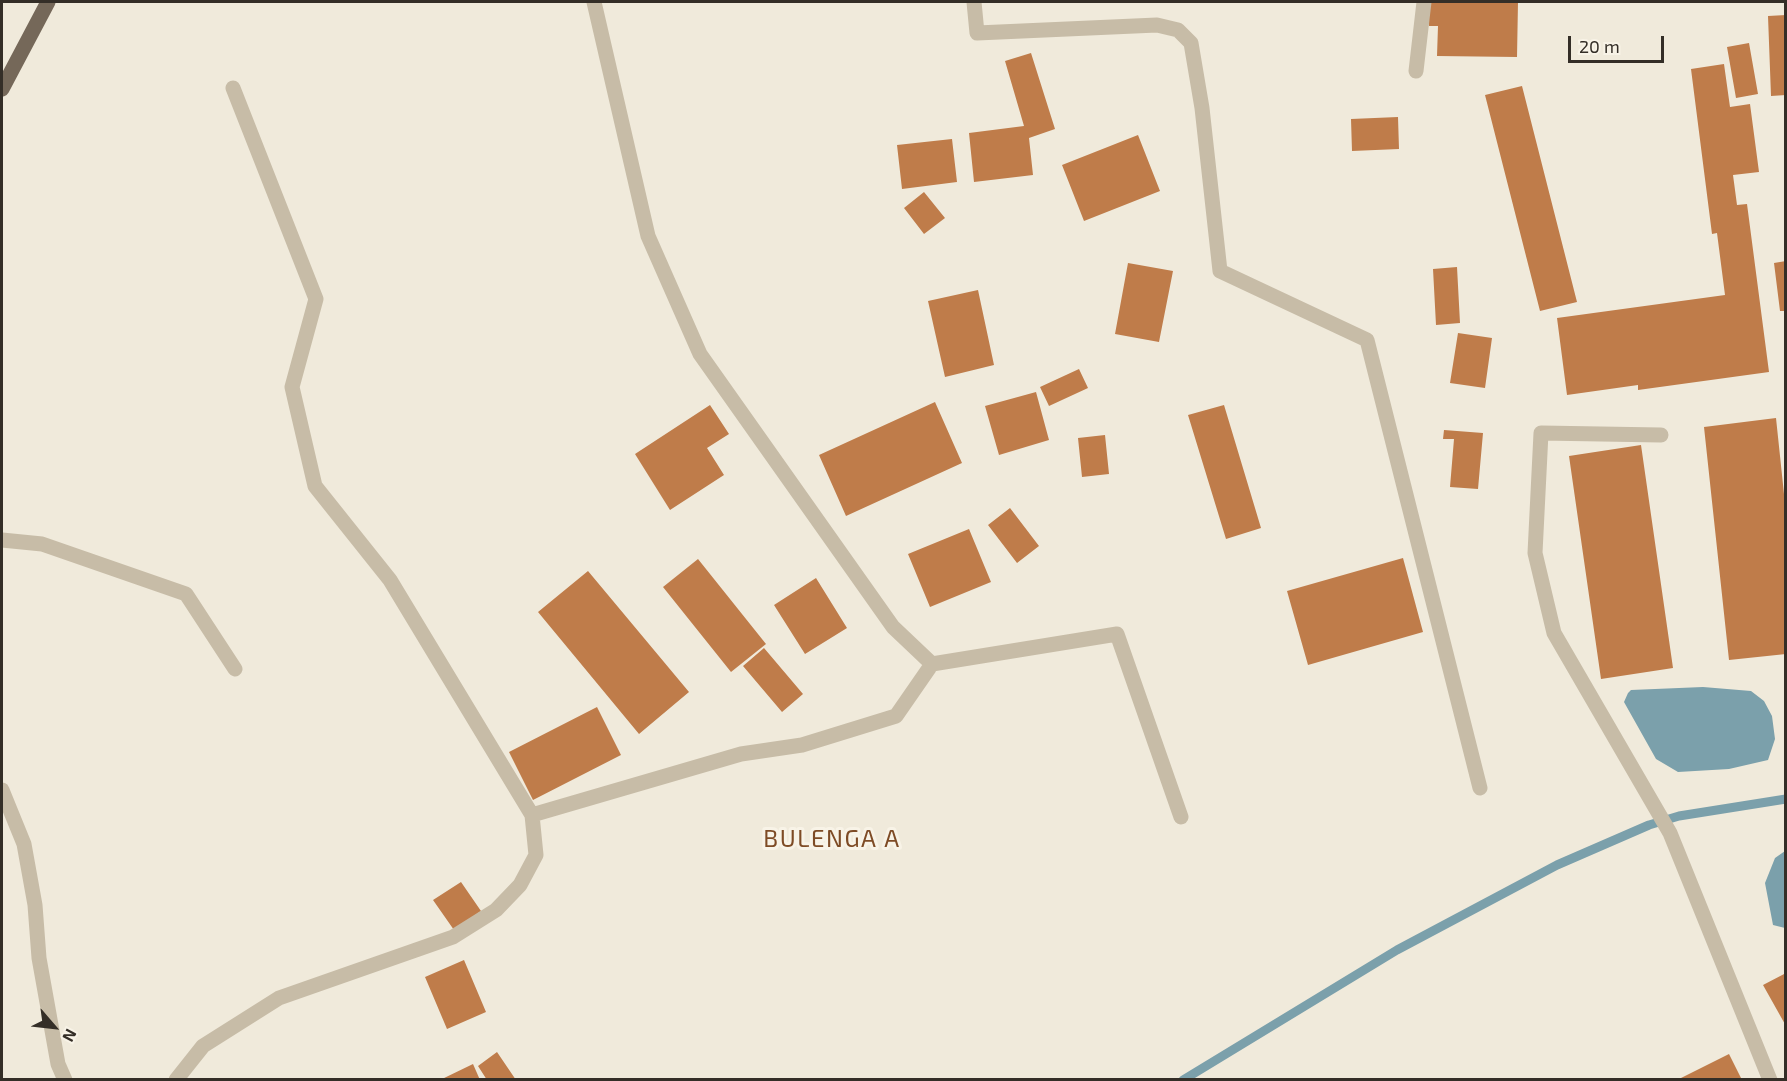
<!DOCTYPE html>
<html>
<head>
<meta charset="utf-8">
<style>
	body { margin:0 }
	#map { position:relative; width:1787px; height:1081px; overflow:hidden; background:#f0eadb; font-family:"Exo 2",sans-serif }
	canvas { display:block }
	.frame { position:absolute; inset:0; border:3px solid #342e27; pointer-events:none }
	.north { position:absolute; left:24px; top:997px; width:60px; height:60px; -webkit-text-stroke:4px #f8f3e7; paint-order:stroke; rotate:118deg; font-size:16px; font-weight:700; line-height:24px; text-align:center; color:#342e27 }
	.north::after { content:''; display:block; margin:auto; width:21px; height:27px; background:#342e27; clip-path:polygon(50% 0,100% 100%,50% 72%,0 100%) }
	.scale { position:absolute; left:1568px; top:36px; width:96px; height:27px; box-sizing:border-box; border:3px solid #342e27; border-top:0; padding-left:8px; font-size:18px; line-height:21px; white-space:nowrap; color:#342e27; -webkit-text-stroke:4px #f8f3e7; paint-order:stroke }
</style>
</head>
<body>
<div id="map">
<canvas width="1787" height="1081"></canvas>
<div class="frame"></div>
<div class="north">N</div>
<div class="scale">20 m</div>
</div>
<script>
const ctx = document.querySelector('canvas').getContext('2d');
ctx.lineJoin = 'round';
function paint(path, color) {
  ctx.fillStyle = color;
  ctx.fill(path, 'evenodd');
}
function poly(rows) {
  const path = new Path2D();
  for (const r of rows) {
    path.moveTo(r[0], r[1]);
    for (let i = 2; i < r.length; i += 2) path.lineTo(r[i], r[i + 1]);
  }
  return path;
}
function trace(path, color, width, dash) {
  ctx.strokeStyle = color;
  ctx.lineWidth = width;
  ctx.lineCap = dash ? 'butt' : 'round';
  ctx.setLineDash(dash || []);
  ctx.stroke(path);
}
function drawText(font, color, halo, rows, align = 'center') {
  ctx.font = font + ' "Exo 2",sans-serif';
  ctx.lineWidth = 6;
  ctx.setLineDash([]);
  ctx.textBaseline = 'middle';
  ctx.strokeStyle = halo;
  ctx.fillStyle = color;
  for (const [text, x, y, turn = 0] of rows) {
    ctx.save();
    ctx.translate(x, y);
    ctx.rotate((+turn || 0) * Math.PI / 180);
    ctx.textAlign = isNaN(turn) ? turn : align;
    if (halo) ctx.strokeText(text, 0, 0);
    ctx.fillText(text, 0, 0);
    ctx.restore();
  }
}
paint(poly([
	[1703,687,1751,691,1764,701,1772,716,1775,739,1768,760,1729,769,1678,772,1656,759,1624,702,1628,693,1631,690],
	[1785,851,1785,928,1773,925,1765,883,1775,858]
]), '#7ba0ab');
trace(poly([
	[1183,1080,1397,950,1557,865,1649,825,1679,816,1786,799]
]), '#7ba0ab', 9);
paint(poly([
	[1429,2,1518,2,1517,57,1437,56,1438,26,1429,26],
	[1786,15,1786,95,1771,96,1768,16],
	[1749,43,1758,94,1736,98,1727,47],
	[1031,53,1055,129,1029,138,1033,175,974,182,969,133,1024,126,1005,61],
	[1724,64,1730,107,1750,104,1759,172,1733,175,1737,205,1747,204,1769,372,1638,390,1638,385,1567,395,1557,318,1725,295,1717,233,1712,234,1691,69],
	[1522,86,1577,302,1540,311,1485,95],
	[1398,117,1399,149,1352,151,1351,119],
	[1138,135,1160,191,1084,221,1062,165],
	[952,139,957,182,902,189,897,145],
	[924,192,945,218,924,234,904,208],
	[1786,261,1786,311,1780,311,1774,263],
	[1128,263,1173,271,1159,342,1115,334],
	[1457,267,1460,323,1436,325,1433,269],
	[978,290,994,365,945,377,928,301],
	[1458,333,1492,338,1485,388,1450,383],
	[1079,369,1088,388,1049,406,1040,387],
	[1036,392,1049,440,999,455,985,406],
	[935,402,962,463,846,516,819,455],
	[710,405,729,434,707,448,724,475,670,510,635,454],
	[1224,405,1261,528,1226,539,1188,415],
	[1776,418,1786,513,1786,654,1729,660,1704,427],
	[1444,430,1483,433,1478,489,1450,487,1454,439,1443,439],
	[1105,435,1109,474,1082,477,1078,438],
	[1641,445,1673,668,1601,679,1569,456],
	[1010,508,1039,546,1017,563,988,525],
	[969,529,991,582,930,607,908,554],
	[1403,558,1423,632,1308,665,1287,591],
	[698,559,766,644,731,672,663,587],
	[588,571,689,692,639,734,538,612],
	[816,578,847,628,805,654,774,605],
	[764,648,803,694,782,712,743,666],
	[597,707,621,755,533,800,509,752],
	[461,882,481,911,454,930,433,900],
	[464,960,486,1012,447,1029,425,977],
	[1786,973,1786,1026,1763,985],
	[497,1052,516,1080,487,1080,478,1066],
	[1729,1054,1742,1080,1677,1080],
	[473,1064,480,1080,440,1080]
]), '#bf7c4a');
trace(poly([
	[594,2,648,236,700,354,893,627,932,664],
	[974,2,977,33,1157,25,1178,30,1191,43,1202,108,1220,271,1367,340,1480,788],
	[1416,71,1424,2],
	[1661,435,1541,433,1535,553,1554,633,1670,833,1770,1080],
	[2,540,42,544,186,594,235,669],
	[2,790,24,844,35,905,39,958,58,1064,65,1080],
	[532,815,741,754,802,745,896,716,932,664,1117,634,1181,817],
	[176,1080,203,1046,279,998,453,937,496,910,520,885,536,855,532,815,390,580,315,486,292,387,316,299,233,88]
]), '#c7bca7', 15);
trace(poly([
	[2,89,48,2]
]), '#756859', 15);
ctx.letterSpacing = '1.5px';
drawText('24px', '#7e4b25', '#f8f3e7', [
	["BULENGA A",832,839]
]);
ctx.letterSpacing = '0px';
</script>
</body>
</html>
